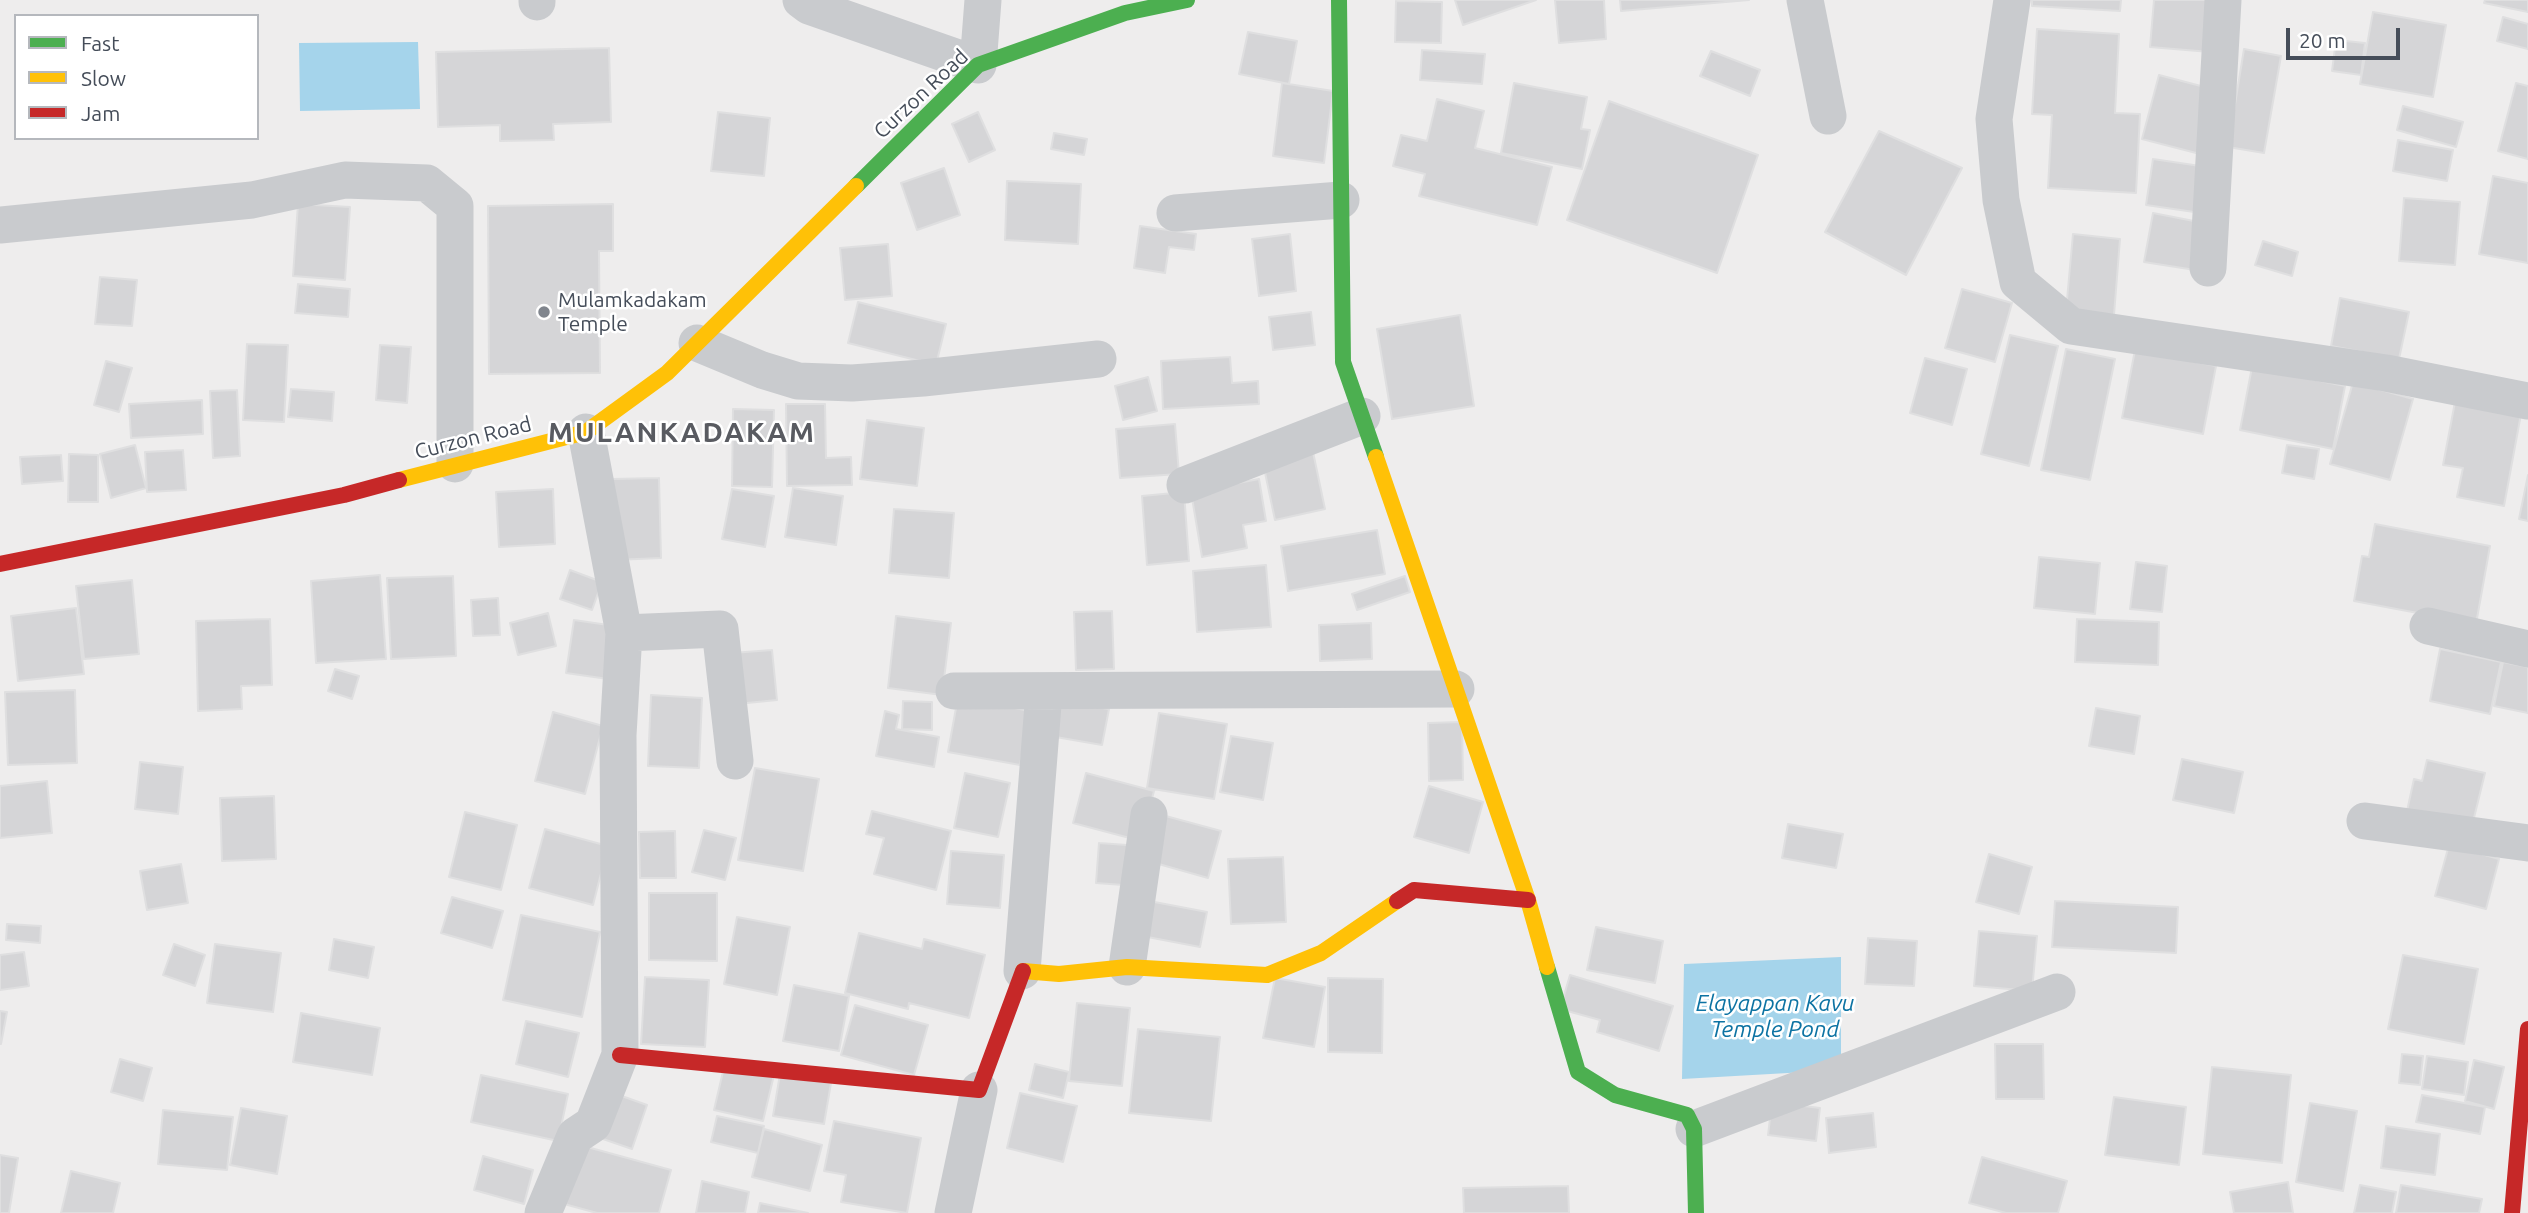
<!DOCTYPE html>
<html>
<head>
<meta charset="utf-8">
<style>
	body { margin:0 }
	#map { position:relative; width:2528px; height:1213px; overflow:hidden; background:#eeeded; font-family:Ubuntu,sans-serif }
	canvas { display:block }
	.legend { position:absolute; left:14px; top:14px; width:245px; height:126px; box-sizing:border-box; background:#fff; border:2px solid #b5b8bd; margin:0; padding:9px 12px; list-style:none; font-size:21px; color:#454d59 }
	.legend li { display:flex; align-items:center; gap:14px; height:35px }
	.legend b { width:35px; border:2px solid #b5b8bd }
	.scale { position:absolute; left:2286px; top:28px; width:114px; height:32px; box-sizing:border-box; border:4px solid #454d59; border-top:0; padding-left:9px; font-size:21px; line-height:24px; white-space:nowrap; color:#454d59; -webkit-text-stroke:5px #fff; paint-order:stroke }
</style>
</head>
<body>
<div id="map">
<canvas width="2528" height="1213"></canvas>
<ul class="legend">
<li><b style="height:9px;background:#4caf50"></b>Fast</li>
<li><b style="height:9px;background:#ffc107"></b>Slow</li>
<li><b style="height:9px;background:#c62828"></b>Jam</li>
</ul>
<div class="scale">20 m</div>
</div>
<script>
const ctx = document.querySelector('canvas').getContext('2d');
ctx.lineJoin = 'round';
function paint(path, color) {
  ctx.fillStyle = color;
  ctx.fill(path, 'evenodd');
}
function poly(rows) {
  const path = new Path2D();
  for (const r of rows) {
    path.moveTo(r[0], r[1]);
    for (let i = 2; i < r.length; i += 2) path.lineTo(r[i], r[i + 1]);
  }
  return path;
}
function trace(path, color, width, dash) {
  ctx.strokeStyle = color;
  ctx.lineWidth = width;
  ctx.lineCap = dash ? 'butt' : 'round';
  ctx.setLineDash(dash || []);
  ctx.stroke(path);
}
function drawText(font, color, halo, rows, align = 'center') {
  ctx.font = font + ' Ubuntu,sans-serif';
  ctx.lineWidth = 5;
  ctx.setLineDash([]);
  ctx.textBaseline = 'middle';
  ctx.strokeStyle = halo;
  ctx.fillStyle = color;
  for (const [text, x, y, turn = 0] of rows) {
    ctx.save();
    ctx.translate(x, y);
    ctx.rotate((+turn || 0) * Math.PI / 180);
    ctx.textAlign = isNaN(turn) ? turn : align;
    if (halo) ctx.strokeText(text, 0, 0);
    ctx.fillText(text, 0, 0);
    ctx.restore();
  }
}
paint(poly([
	[418,42,420,109,300,111,299,43],
	[1841,957,1841,1070,1682,1079,1684,964]
]), '#a5d4eb');
const building = poly([
	[1455,0,1536,0,1463,25,1455,0],
	[1555,0,1604,0,1606,39,1559,43,1555,0],
	[1620,0,1749,0,1621,11,1620,0],
	[2032,0,2121,0,2120,11,2032,6,2032,0],
	[2154,0,2215,0,2210,52,2150,47,2154,0],
	[2485,0,2528,0,2528,12,2484,3,2485,0],
	[1396,1,1442,2,1441,43,1395,42,1396,1],
	[2373,12,2446,25,2433,97,2360,84,2373,12],
	[2503,17,2528,24,2528,49,2497,41,2503,17],
	[2037,29,2119,34,2115,113,2140,114,2136,193,2048,188,2052,115,2032,114,2037,29],
	[1248,32,1297,41,1289,84,1239,74,1248,32],
	[2336,40,2365,43,2361,75,2332,71,2336,40],
	[609,48,611,122,553,124,554,140,500,141,500,125,438,127,436,52,609,48],
	[2244,49,2281,56,2264,153,2228,147,2244,49],
	[1422,50,1485,54,1482,84,1420,80,1422,50],
	[1711,51,1760,70,1750,96,1700,76,1711,51],
	[2159,75,2216,90,2200,154,2142,139,2159,75],
	[1282,83,1333,91,1324,163,1273,156,1282,83],
	[1514,83,1587,97,1581,129,1590,130,1582,169,1501,153,1514,83],
	[2516,83,2528,86,2528,159,2498,151,2516,83],
	[1437,99,1484,111,1475,148,1552,167,1537,225,1419,196,1425,174,1393,166,1401,135,1427,141,1437,99],
	[1609,101,1758,155,1717,273,1567,220,1609,101],
	[2403,106,2463,122,2456,147,2397,130,2403,106],
	[718,112,770,118,764,176,711,171,718,112],
	[978,112,995,150,969,162,952,124,978,112],
	[1879,131,1962,168,1906,275,1825,232,1879,131],
	[1054,133,1087,139,1084,155,1051,149,1054,133],
	[2398,140,2453,150,2447,181,2393,171,2398,140],
	[2153,159,2207,167,2201,213,2146,205,2153,159],
	[944,168,960,215,917,230,901,183,944,168],
	[2493,176,2528,183,2528,263,2479,254,2493,176],
	[1007,181,1081,184,1078,244,1005,240,1007,181],
	[2404,198,2460,202,2455,265,2399,261,2404,198],
	[298,204,350,207,345,280,293,276,298,204],
	[613,204,613,251,599,251,600,373,489,374,488,206,613,204],
	[2153,213,2204,223,2195,270,2144,262,2153,213],
	[1140,226,1196,234,1194,250,1169,247,1165,273,1134,268,1140,226],
	[1290,234,1296,291,1259,296,1252,239,1290,234],
	[2073,234,2120,239,2114,315,2066,311,2073,234],
	[2263,241,2298,252,2292,276,2255,265,2263,241],
	[888,244,892,296,845,300,840,248,888,244],
	[100,277,137,280,132,326,95,324,100,277],
	[298,284,350,289,348,317,295,313,298,284],
	[1962,289,2012,303,1995,362,1945,348,1962,289],
	[2340,298,2409,312,2399,359,2331,346,2340,298],
	[858,302,946,324,936,365,848,343,858,302],
	[1311,312,1315,345,1273,350,1269,317,1311,312],
	[1460,315,1474,406,1392,419,1377,329,1460,315],
	[2010,335,2058,346,2029,466,1981,454,2010,335],
	[247,344,288,345,284,422,243,420,247,344],
	[380,345,411,347,407,403,376,400,380,345],
	[2066,349,2115,359,2090,480,2041,470,2066,349],
	[2135,350,2216,366,2203,434,2122,418,2135,350],
	[1230,357,1232,383,1258,381,1259,404,1163,409,1161,361,1230,357],
	[1925,358,1967,369,1952,425,1910,413,1925,358],
	[106,361,132,368,119,412,94,405,106,361],
	[2252,367,2345,386,2333,449,2240,430,2252,367],
	[1148,377,1157,411,1123,420,1115,386,1148,377],
	[2353,382,2413,399,2390,480,2330,464,2353,382],
	[291,389,334,392,332,421,288,417,291,389],
	[237,390,240,456,213,458,210,391,237,390],
	[202,400,203,434,131,438,129,404,202,400],
	[2455,402,2521,414,2504,506,2457,497,2463,468,2443,465,2455,402],
	[786,404,825,404,826,458,851,457,852,485,787,486,786,404],
	[733,409,774,410,772,487,732,486,733,409],
	[867,420,924,428,917,486,860,479,867,420],
	[1175,424,1179,474,1120,478,1116,429,1175,424],
	[135,445,146,488,111,498,100,454,135,445],
	[2287,445,2319,449,2314,479,2282,473,2287,445],
	[183,450,186,490,147,492,145,452,183,450],
	[1313,452,1325,509,1275,520,1263,463,1313,452],
	[69,454,98,455,98,502,68,502,69,454],
	[61,455,63,481,22,484,20,457,61,455],
	[2528,475,2528,521,2519,519,2528,475],
	[659,478,661,558,614,560,612,479,659,478],
	[1259,479,1266,521,1243,525,1247,548,1202,557,1191,492,1259,479],
	[793,488,843,496,836,545,785,537,793,488],
	[553,489,555,544,499,547,496,492,553,489],
	[732,489,774,496,765,547,722,539,732,489],
	[1184,492,1189,561,1147,565,1142,496,1184,492],
	[894,509,954,513,949,578,889,573,894,509],
	[2375,524,2490,546,2476,624,2354,601,2362,556,2369,557,2375,524],
	[1377,530,1385,574,1288,591,1281,546,1377,530],
	[2039,557,2100,563,2095,614,2034,608,2039,557],
	[2136,562,2167,566,2162,612,2130,609,2136,562],
	[1266,565,1271,627,1197,632,1193,571,1266,565],
	[570,570,602,582,592,610,560,599,570,570],
	[380,575,386,659,316,663,311,581,380,575],
	[453,576,456,656,391,659,387,578,453,576],
	[1405,576,1410,592,1357,610,1352,594,1405,576],
	[132,580,139,654,84,659,76,586,132,580],
	[498,598,500,635,473,636,471,600,498,598],
	[76,608,84,674,18,681,11,616,76,608],
	[1112,611,1114,669,1076,670,1074,612,1112,611],
	[548,613,556,646,518,655,510,623,548,613],
	[896,616,951,623,942,695,888,688,896,616],
	[270,619,272,685,241,686,242,709,198,711,196,621,270,619],
	[2077,619,2159,622,2158,665,2075,662,2077,619],
	[574,620,615,626,608,679,566,673,574,620],
	[1371,623,1372,659,1320,661,1319,625,1371,623],
	[2440,649,2501,662,2490,714,2430,701,2440,649],
	[772,650,777,700,737,704,732,653,772,650],
	[2503,662,2528,667,2528,713,2494,706,2503,662],
	[335,669,359,676,352,699,328,691,335,669],
	[75,690,77,763,8,765,5,692,75,690],
	[651,695,702,698,699,768,648,766,651,695],
	[958,697,1030,711,1020,765,948,752,958,697],
	[1056,700,1109,709,1102,745,1050,736,1056,700],
	[903,701,932,702,932,730,902,729,903,701],
	[2096,708,2140,716,2134,754,2089,746,2096,708],
	[885,711,899,715,896,729,939,737,934,767,876,756,885,711],
	[553,712,603,726,585,794,535,781,553,712],
	[1159,713,1227,724,1214,799,1147,788,1159,713],
	[1462,722,1463,780,1429,781,1428,723,1462,722],
	[1231,736,1273,743,1263,800,1220,792,1231,736],
	[2182,759,2243,772,2234,813,2173,800,2182,759],
	[2427,760,2485,773,2472,826,2407,811,2414,779,2422,781,2427,760],
	[140,762,183,767,178,814,135,809,140,762],
	[755,768,819,779,803,871,738,860,755,768],
	[965,773,1010,783,998,837,954,828,965,773],
	[1086,773,1154,791,1141,841,1073,823,1086,773],
	[47,781,52,833,0,838,0,786,47,781],
	[1429,786,1483,802,1469,853,1414,837,1429,786],
	[274,796,276,859,222,861,220,798,274,796],
	[872,811,951,831,936,890,874,874,884,838,866,834,872,811],
	[465,812,517,825,501,890,449,877,465,812],
	[1162,815,1221,831,1208,878,1148,861,1162,815],
	[1788,824,1843,834,1836,868,1782,858,1788,824],
	[545,829,608,846,593,905,529,888,545,829],
	[704,830,736,838,725,880,692,872,704,830],
	[675,831,676,878,640,878,639,832,675,831],
	[1099,843,1141,846,1137,886,1096,883,1099,843],
	[2449,845,2499,859,2486,909,2435,896,2449,845],
	[951,851,1004,855,1000,908,947,904,951,851],
	[1989,854,2032,867,2019,914,1976,902,1989,854],
	[1283,857,1286,922,1231,924,1228,859,1283,857],
	[181,864,188,903,147,910,140,871,181,864],
	[649,893,717,893,717,961,649,960,649,893],
	[452,897,503,911,492,948,441,933,452,897],
	[1144,900,1207,912,1200,947,1137,935,1144,900],
	[2055,901,2178,907,2176,953,2052,947,2055,901],
	[521,915,600,932,582,1017,503,1000,521,915],
	[737,917,790,927,777,995,724,984,737,917],
	[7,924,41,926,40,943,6,940,7,924],
	[1596,927,1663,941,1655,983,1587,970,1596,927],
	[1979,931,2037,936,2032,991,1974,986,1979,931],
	[859,933,922,949,924,939,985,955,969,1018,909,1003,908,1009,845,993,859,933],
	[1868,938,1917,941,1914,986,1865,984,1868,938],
	[334,939,374,947,368,978,329,970,334,939],
	[174,944,205,955,195,986,163,975,174,944],
	[215,944,281,953,273,1012,207,1003,215,944],
	[24,952,29,986,0,990,0,955,24,952],
	[2403,955,2478,969,2464,1044,2388,1029,2403,955],
	[1570,975,1673,1006,1659,1051,1597,1032,1600,1020,1560,1009,1570,975],
	[645,977,709,980,705,1047,641,1044,645,977],
	[1275,978,1325,987,1314,1047,1263,1038,1275,978],
	[1328,978,1383,979,1382,1053,1328,1052,1328,978],
	[794,985,849,996,839,1051,783,1041,794,985],
	[1077,1003,1130,1008,1122,1086,1069,1081,1077,1003],
	[855,1005,928,1025,914,1075,841,1055,855,1005],
	[0,1011,7,1012,1,1044,0,1044,0,1011],
	[301,1013,380,1028,372,1075,293,1062,301,1013],
	[526,1021,579,1033,568,1077,516,1064,526,1021],
	[1138,1029,1220,1037,1211,1121,1129,1113,1138,1029],
	[1995,1044,2043,1044,2044,1099,1996,1099,1995,1044],
	[2402,1054,2423,1056,2420,1085,2399,1083,2402,1054],
	[2427,1056,2468,1062,2464,1095,2422,1089,2427,1056],
	[120,1059,152,1068,143,1101,111,1092,120,1059],
	[2474,1060,2504,1067,2494,1109,2465,1101,2474,1060],
	[725,1063,774,1075,763,1121,714,1110,725,1063],
	[1035,1064,1069,1072,1063,1098,1029,1090,1035,1064],
	[2212,1067,2291,1075,2282,1163,2203,1154,2212,1067],
	[780,1074,831,1083,824,1124,773,1116,780,1074],
	[481,1075,568,1094,558,1141,471,1122,481,1075],
	[1020,1093,1077,1106,1063,1162,1007,1148,1020,1093],
	[619,1095,647,1105,632,1149,603,1139,619,1095],
	[2422,1095,2485,1107,2480,1134,2416,1122,2422,1095],
	[2114,1097,2186,1107,2179,1165,2105,1155,2114,1097],
	[1772,1102,1820,1108,1816,1141,1768,1135,1772,1102],
	[2310,1103,2357,1111,2343,1191,2296,1182,2310,1103],
	[241,1108,287,1116,277,1174,230,1165,241,1108],
	[163,1110,233,1117,227,1170,158,1164,163,1110],
	[1873,1113,1876,1147,1829,1153,1826,1118,1873,1113],
	[717,1116,764,1126,758,1153,711,1142,717,1116],
	[834,1121,921,1138,907,1213,841,1202,846,1175,824,1171,834,1121],
	[2386,1126,2440,1134,2435,1175,2381,1168,2386,1126],
	[764,1129,822,1145,810,1191,752,1177,764,1129],
	[580,1145,671,1170,659,1213,597,1213,564,1204,580,1145],
	[0,1155,18,1158,9,1213,0,1213,0,1155],
	[483,1156,533,1170,524,1204,474,1190,483,1156],
	[1982,1157,2067,1181,2058,1213,2006,1213,1969,1203,1982,1157],
	[71,1171,120,1183,113,1213,61,1213,71,1171],
	[702,1181,749,1192,745,1213,696,1213,702,1181],
	[2288,1182,2293,1213,2234,1213,2230,1192,2288,1182],
	[2360,1185,2396,1192,2392,1213,2354,1213,2360,1185],
	[2401,1185,2482,1199,2479,1213,2396,1213,2401,1185],
	[1568,1186,1569,1213,1464,1213,1463,1188,1568,1186],
	[760,1203,808,1213,758,1213,760,1203]
]);
paint(building, '#d5d5d7');
trace(building, '#dfdfe0', 2);
trace(poly([
	[537,0,537,2],
	[801,0,809,6,978,65,983,0],
	[1805,0,1828,116],
	[2012,0,1994,119,2001,200,2018,282,2071,326,2386,373,2528,401],
	[1175,213,1341,200],
	[0,225,252,200,345,180,427,183,455,206,455,464],
	[2208,268,2223,0],
	[697,343,762,370,798,381,852,383,923,378,1098,359],
	[1185,485,1362,416],
	[2428,626,2528,649],
	[624,633,720,629,735,761],
	[954,691,1456,689],
	[2365,821,2528,843],
	[1127,967,1149,815],
	[1022,971,1044,692],
	[1694,1129,2057,992],
	[543,1213,575,1136,593,1124,620,1055,618,735,624,633,586,432],
	[953,1213,979,1090]
]), '#c9cbce', 37);
trace(poly([
	[1339,0,1343,362,1376,457],
	[856,186,978,65,1125,13,1187,0],
	[1547,967,1578,1072,1615,1095,1687,1115,1694,1129,1696,1213]
]), '#4caf50', 16);
trace(poly([
	[1376,457,1528,900,1547,967],
	[399,480,586,432,667,373,856,186],
	[1023,971,1059,974,1127,967,1267,975,1321,953,1397,901]
]), '#ffc107', 16);
trace(poly([
	[0,564,344,495,399,480],
	[1397,901,1414,890,1528,900],
	[620,1055,979,1090,1023,971],
	[2512,1213,2528,1029]
]), '#c62828', 16);
for (const [x, y, r, color] of [
	[544,312,7,"#80858d"]
]) {
  const dot = new Path2D();
  dot.arc(x, y, r, 0, 2 * Math.PI);
  ctx.fillStyle = color;
  ctx.fill(dot);
  trace(dot, '#fff', 2.5);
}
drawText('21px', '#454d59', '#fff', [
	["Curzon Road",921,94,-43],
	["Curzon Road",473,438,-14]
]);
drawText('21px', '#454d59', '#fff', [
	["Mulamkadakam",558,300],
	["Temple",558,324]
], 'left');
drawText('italic 23px', '#0d73a3', '#fff', [
	["Elayappan Kavu",1775,1003],
	["Temple Pond",1775,1029]
]);
ctx.letterSpacing = '2px';
drawText('bold 28px', '#595b61', '#fff', [
	["MULANKADAKAM",682,433]
]);
ctx.letterSpacing = '0px';
</script>
</body>
</html>
